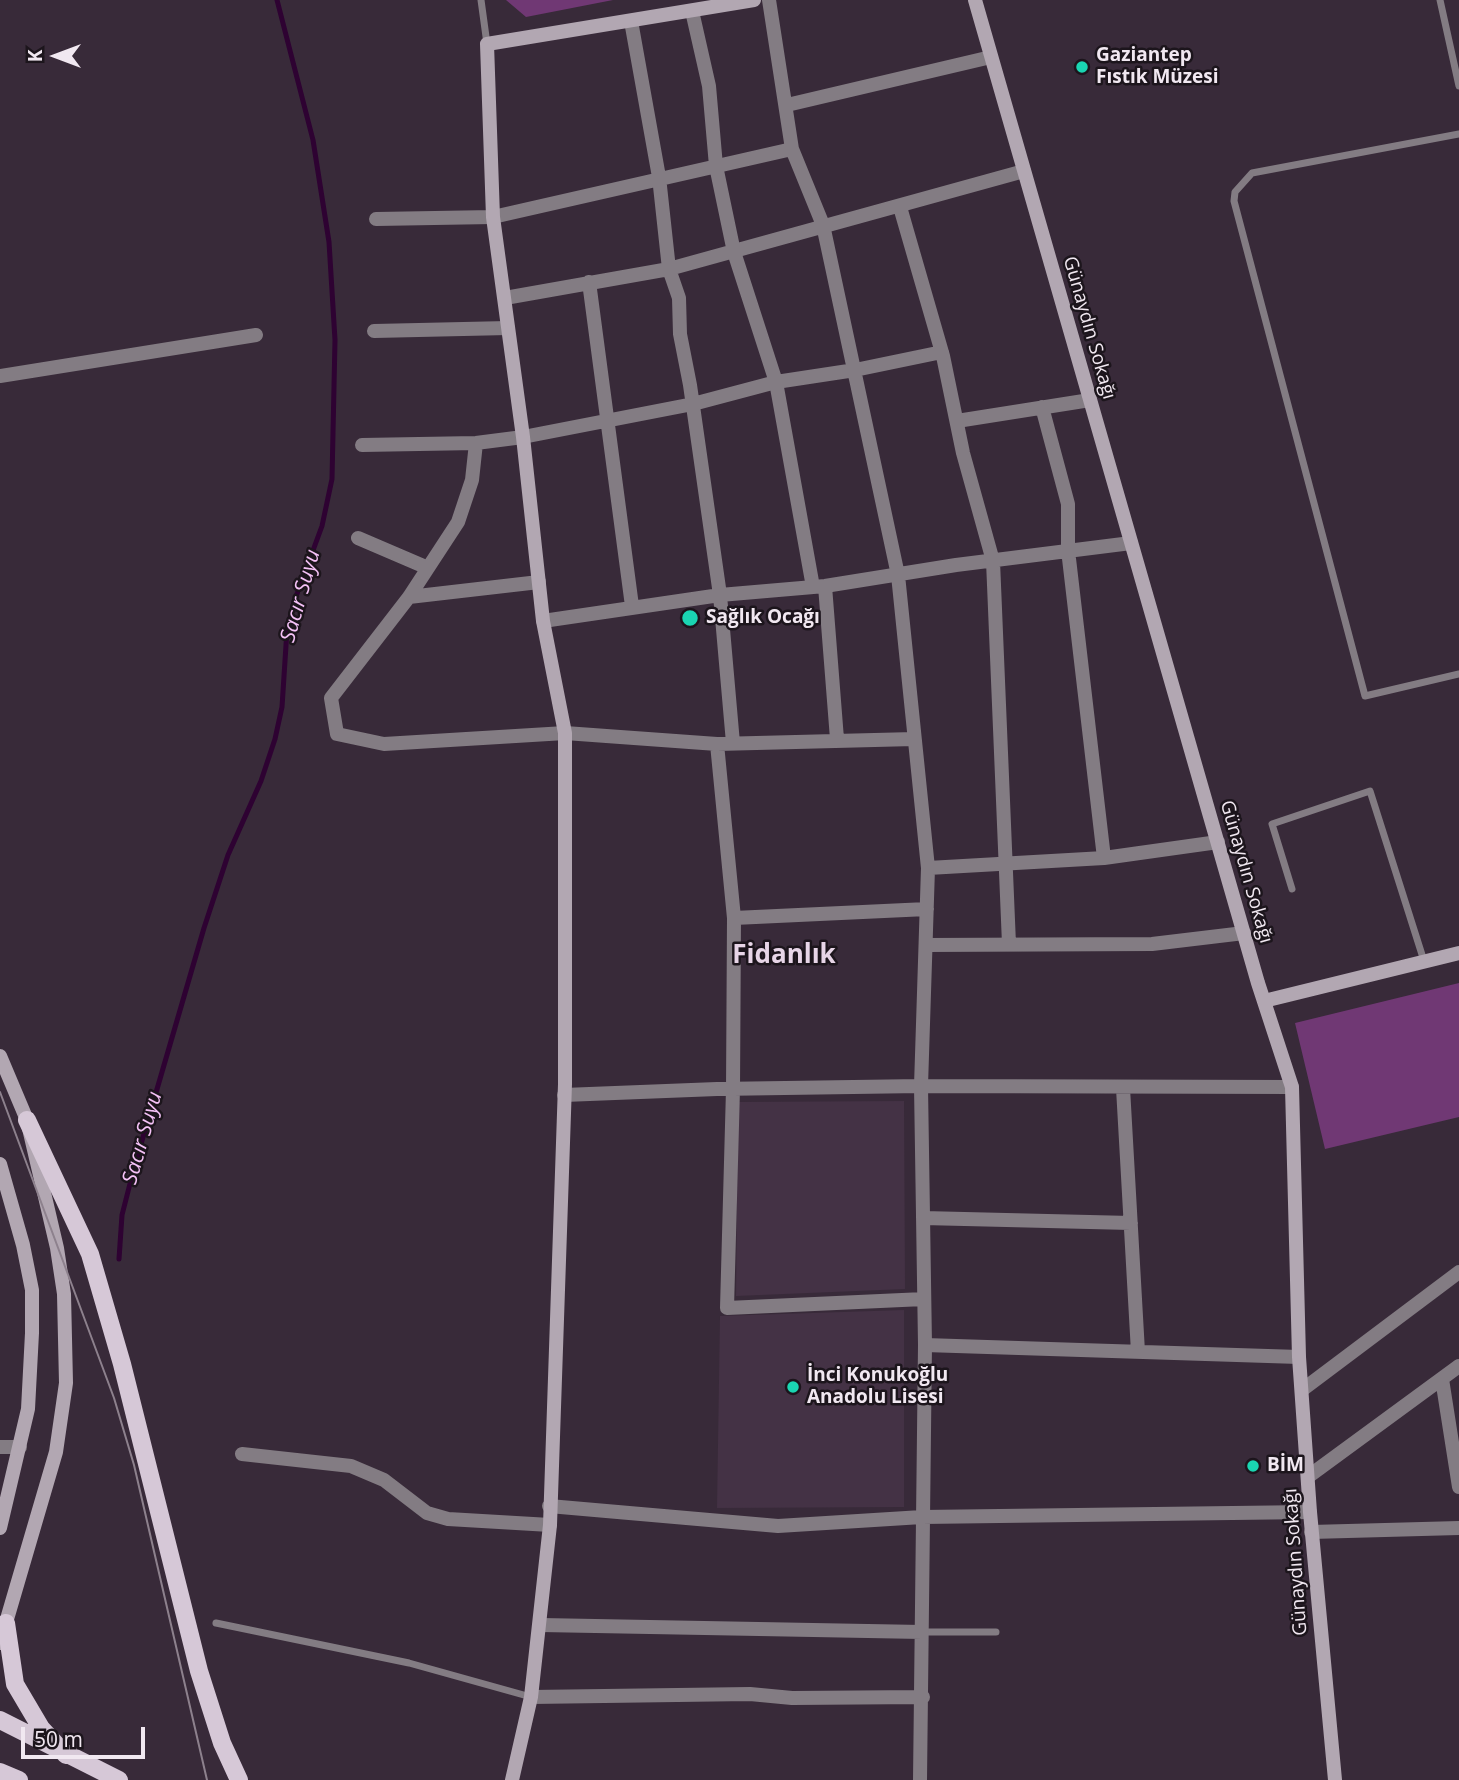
<!DOCTYPE html>
<html>
<head>
<meta charset="utf-8">
<style>
	body { margin:0 }
	#map { position:relative; width:1459px; height:1780px; overflow:hidden; background:#382a39; font-family:"Open Sans",sans-serif }
	canvas { display:block }
	.north { position:absolute; left:21px; top:21px; width:70px; height:70px; -webkit-text-stroke:5px #1c151c; paint-order:stroke; rotate:270deg; font-size:19px; font-weight:700; line-height:28px; text-align:center; color:#f1e8f1 }
	.north::after { content:''; display:block; margin:auto; width:24px; height:32px; background:#f1e8f1; clip-path:polygon(50% 0,100% 100%,50% 72%,0 100%) }
	.scale { position:absolute; left:21px; top:1727px; width:124px; height:32px; box-sizing:border-box; border:4px solid #f1e8f1; border-top:0; padding-left:9px; font-size:21px; line-height:24px; white-space:nowrap; color:#f1e8f1; -webkit-text-stroke:5px #1c151c; paint-order:stroke }
</style>
</head>
<body>
<div id="map">
<canvas width="1459" height="1780"></canvas>
<div class="north">K</div>
<div class="scale">50 m</div>
</div>
<script>
const ctx = document.querySelector('canvas').getContext('2d');
ctx.lineJoin = 'round';
function paint(path, color) {
  ctx.fillStyle = color;
  ctx.fill(path, 'evenodd');
}
function poly(rows) {
  const path = new Path2D();
  for (const r of rows) {
    path.moveTo(r[0], r[1]);
    for (let i = 2; i < r.length; i += 2) path.lineTo(r[i], r[i + 1]);
  }
  return path;
}
function trace(path, color, width, dash) {
  ctx.strokeStyle = color;
  ctx.lineWidth = width;
  ctx.lineCap = dash ? 'butt' : 'round';
  ctx.setLineDash(dash || []);
  ctx.stroke(path);
}
function drawText(font, color, halo, rows, align = 'center') {
  ctx.font = font + ' "Open Sans",sans-serif';
  ctx.lineWidth = 5;
  ctx.setLineDash([]);
  ctx.textBaseline = 'middle';
  ctx.strokeStyle = halo;
  ctx.fillStyle = color;
  for (const [text, x, y, turn = 0] of rows) {
    ctx.save();
    ctx.translate(x, y);
    ctx.rotate((+turn || 0) * Math.PI / 180);
    ctx.textAlign = isNaN(turn) ? turn : align;
    if (halo) ctx.strokeText(text, 0, 0);
    ctx.fillText(text, 0, 0);
    ctx.restore();
  }
}
paint(poly([
	[904,1101,905,1289,736,1296,738,1102],
	[904,1310,904,1507,717,1508,720,1316]
]), '#443245');
paint(poly([
	[506,0,613,0,526,17],
	[1459,983,1459,1117,1325,1149,1295,1023]
]), '#703874');
trace(poly([
	[119,1259,122,1215,134,1168,204,928,228,855,261,781,275,739,282,707,287,630,294,602,322,526,332,479,335,340,329,242,313,140,277,0]
]), '#2e0232', 5);
trace(poly([
	[481,0,487,44],
	[1440,0,1459,86],
	[1459,134,1252,173,1235,192,1234,201,1365,696,1459,674],
	[1292,889,1272,824,1370,791,1424,961],
	[216,1623,409,1663,531,1697],
	[922,1632,996,1632]
]), '#837c83', 7);
trace(poly([
	[769,0,792,149,823,225,898,575,928,868,921,1086,925,1345,920,1780],
	[692,11,709,86,716,166,734,252,776,382,813,587],
	[631,21,659,177,669,269,679,298,680,334,690,385,720,595,733,743],
	[787,105,991,57],
	[900,207,943,356,963,453,993,561,1009,944],
	[376,219,493,217,792,149],
	[589,282,632,606],
	[505,298,669,269,1024,171],
	[374,331,508,328],
	[0,376,256,335],
	[1042,407,1068,504,1068,550,1104,858],
	[957,421,1090,400],
	[476,443,472,480,458,522,409,597,331,698,337,734,384,744,565,733,717,744,914,739],
	[362,445,476,443,523,437,693,404,776,382,855,370,942,352],
	[358,538,428,568],
	[825,586,837,739],
	[409,597,539,582],
	[543,621,720,595,825,586,956,565,1131,543],
	[717,744,734,918,733,1089,727,1308,924,1299],
	[928,868,1104,858,1218,842],
	[734,918,927,909],
	[926,945,1152,944,1244,933],
	[1123,1088,1138,1352],
	[564,1095,717,1089,921,1086,1292,1087],
	[923,1218,1131,1223],
	[925,1345,1299,1357],
	[1442,1379,1459,1487],
	[1302,1390,1459,1272],
	[0,1447,20,1447],
	[242,1454,351,1466,384,1480,427,1513,448,1519,550,1525],
	[1309,1476,1459,1366],
	[549,1506,778,1526,922,1517,1310,1512],
	[1311,1532,1459,1528],
	[541,1625,922,1632],
	[531,1697,750,1694,792,1698,923,1697]
]), '#837c83', 14);
trace(poly([
	[975,0,1258,983,1292,1087,1299,1357,1310,1512,1335,1780],
	[1264,1001,1459,953],
	[0,1056,27,1120,57,1248,64,1294,66,1383,56,1452,0,1643],
	[0,1164,23,1245,32,1290,32,1333,28,1409,0,1528],
	[512,1780,531,1697,550,1525,565,1084,565,733,543,621,523,437,493,217,487,44,754,0]
]), '#b2a7b2', 14);
trace(poly([
	[27,1120,90,1254,122,1364,199,1671,222,1743,239,1780],
	[6,1623,15,1684,41,1728,66,1755],
	[0,1720,119,1780],
	[0,1772,19,1780]
]), '#d6c8d7', 18);
trace(poly([
	[0,1092,114,1398,134,1465,207,1780]
]), '#8d818d', 2);
for (const [x, y, r, color] of [
	[1082,67,7,"#1ad5b2"],
	[690,618,9,"#1ad5b2"],
	[793,1387,7,"#1ad5b2"],
	[1253,1466,7,"#1ad5b2"]
]) {
  const dot = new Path2D();
  dot.arc(x, y, r, 0, 2 * Math.PI);
  ctx.fillStyle = color;
  ctx.fill(dot);
  trace(dot, '#1c151c', 2.5);
}
drawText('bold 19px', '#f1e8f1', '#1c151c', [
	["Gaziantep",1096,56],
	["Fıstık Müzesi",1096,78],
	["Sağlık Ocağı",706,618],
	["İnci Konukoğlu",807,1376],
	["Anadolu Lisesi",807,1398],
	["BİM",1267,1466]
], 'left');
drawText('19px', '#f1e8f1', '#1c151c', [
	["Günaydın Sokağı",1089,328,74],
	["Günaydın Sokağı",1246,872,74],
	["Günaydın Sokağı",1296,1562,-94]
]);
drawText('italic 21px', '#f5c2f7', '#1c151c', [
	["Sacır Suyu",301,596,-74],
	["Sacır Suyu",143,1138,-74]
]);
drawText('bold 26px', '#e7d5e7', '#1c151c', [
	["Fidanlık",784,956]
]);
</script>
</body>
</html>
